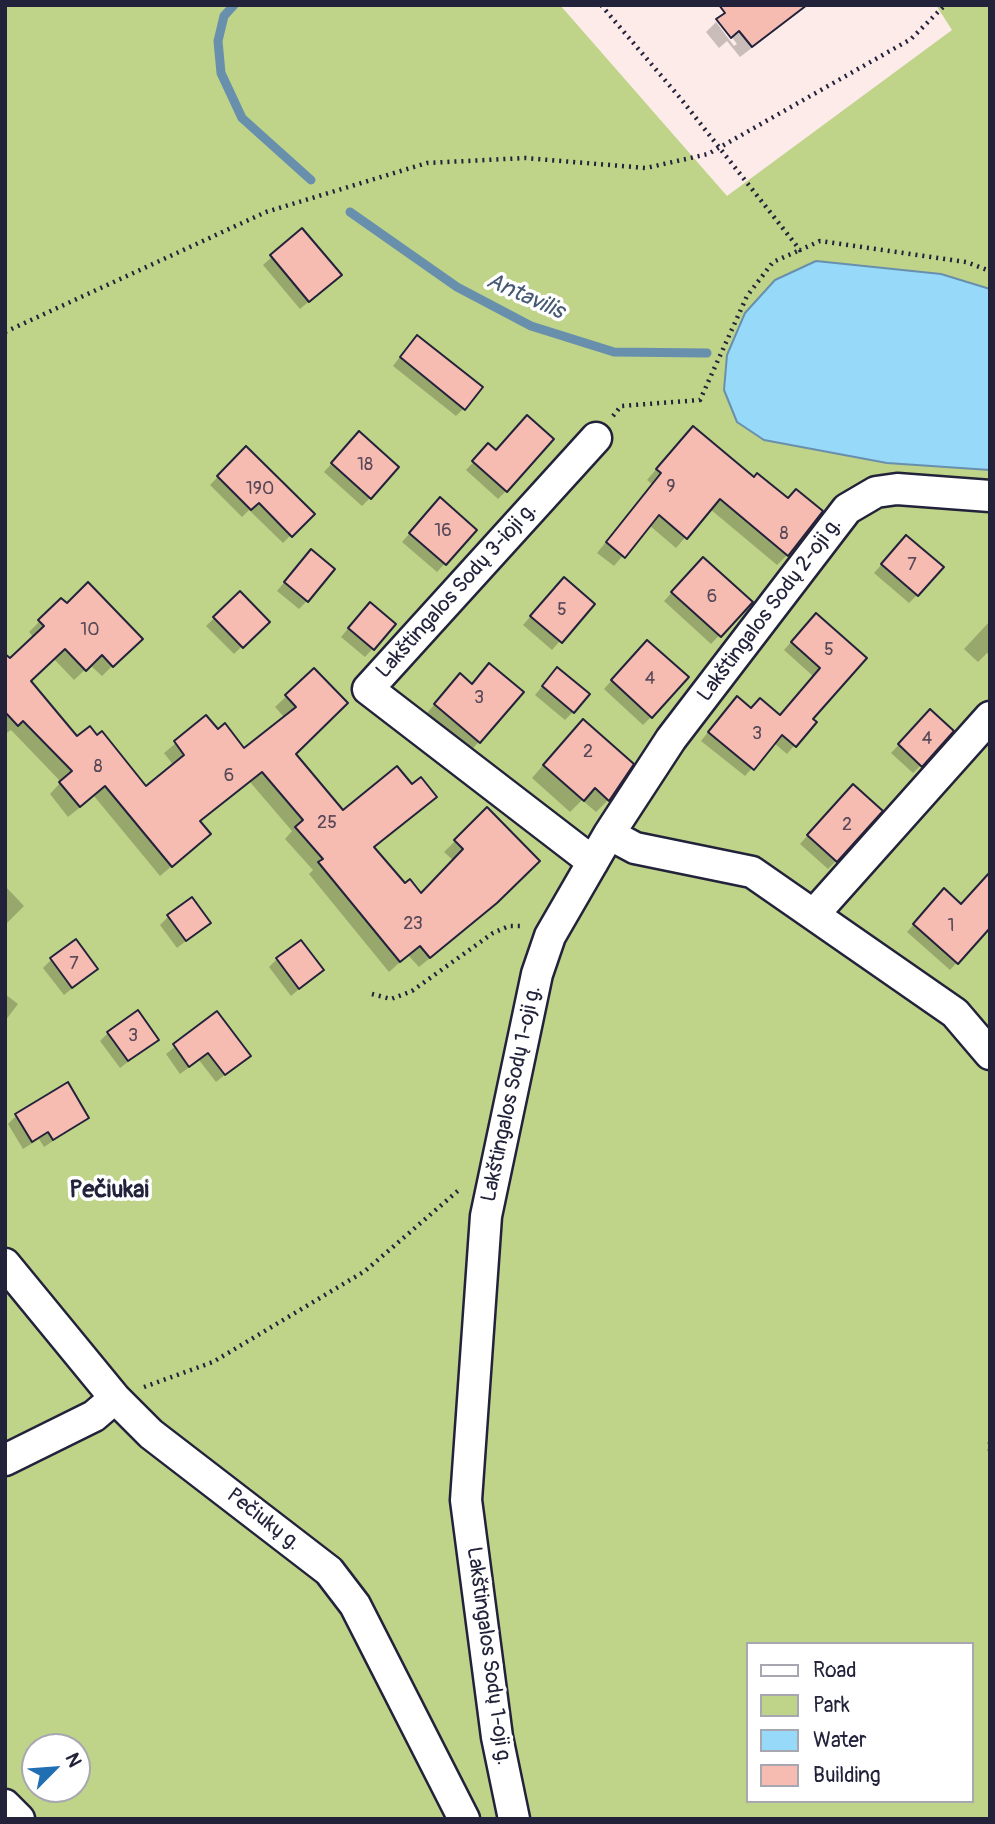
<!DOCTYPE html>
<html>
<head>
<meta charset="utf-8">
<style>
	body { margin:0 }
	#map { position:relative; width:995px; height:1824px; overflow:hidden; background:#fcebe8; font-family:Pangolin,sans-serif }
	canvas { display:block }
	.frame { position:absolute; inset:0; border:7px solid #22223b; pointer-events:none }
	.legend { position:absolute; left:746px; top:1642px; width:228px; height:161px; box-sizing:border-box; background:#fff; border:2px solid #a7a7b1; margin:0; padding:9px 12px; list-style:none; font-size:21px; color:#22223b }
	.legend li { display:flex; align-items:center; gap:14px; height:35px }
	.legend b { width:35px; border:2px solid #a7a7b1 }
	.north { position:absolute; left:21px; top:1733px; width:70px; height:70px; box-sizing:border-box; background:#fff; border:2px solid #a7a7b1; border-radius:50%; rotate:65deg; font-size:19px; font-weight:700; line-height:28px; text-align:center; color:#22223b }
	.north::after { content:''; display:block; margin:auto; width:24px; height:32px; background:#1f6fb2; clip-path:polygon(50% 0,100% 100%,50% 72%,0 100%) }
</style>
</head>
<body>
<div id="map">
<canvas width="995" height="1824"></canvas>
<div class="frame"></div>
<ul class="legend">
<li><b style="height:9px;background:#fff"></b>Road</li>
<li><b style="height:19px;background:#bfd389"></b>Park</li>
<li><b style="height:19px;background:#97d9f9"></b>Water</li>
<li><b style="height:19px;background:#f6bbb1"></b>Building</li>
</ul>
<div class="north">N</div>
</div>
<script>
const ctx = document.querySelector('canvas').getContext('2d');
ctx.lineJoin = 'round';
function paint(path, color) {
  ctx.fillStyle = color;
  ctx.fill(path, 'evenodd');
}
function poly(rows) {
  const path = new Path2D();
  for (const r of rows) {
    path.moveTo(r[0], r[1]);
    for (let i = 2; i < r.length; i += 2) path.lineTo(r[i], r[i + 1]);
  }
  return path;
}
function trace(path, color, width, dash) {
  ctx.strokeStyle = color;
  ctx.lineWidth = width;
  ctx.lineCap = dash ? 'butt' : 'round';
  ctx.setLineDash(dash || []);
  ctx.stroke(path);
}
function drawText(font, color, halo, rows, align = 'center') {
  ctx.font = font + ' Pangolin,sans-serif';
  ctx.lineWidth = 7;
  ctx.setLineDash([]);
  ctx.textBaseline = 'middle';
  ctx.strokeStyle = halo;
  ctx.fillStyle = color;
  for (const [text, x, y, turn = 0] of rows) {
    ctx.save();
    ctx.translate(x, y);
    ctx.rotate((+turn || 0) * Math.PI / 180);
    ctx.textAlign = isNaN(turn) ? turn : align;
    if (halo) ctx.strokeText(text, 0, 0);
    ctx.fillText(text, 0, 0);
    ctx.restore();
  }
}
paint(poly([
	[5,5,560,5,727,196,952,30,936,5,990,5,990,289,941,274,764,440,886,463,990,470,990,1819,5,1819],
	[748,1644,972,1644,972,1801,748,1801],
	[35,1747,77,1747,77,1789,35,1789]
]), '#bfd389');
const water = poly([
	[816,261,941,274,990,289,990,470,887,463,764,440,737,422,724,390,727,355,745,313,775,280,816,261]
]);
paint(water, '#97d9f9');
trace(water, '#6890ad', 2);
paint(poly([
	[728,5,808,5,740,57,727,41,719,48,706,32,716,22,734,46,737,44,719,20,729,12],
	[302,230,332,282,300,309,263,265],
	[409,345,464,408,456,416,393,366],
	[683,438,754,479,787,555,777,565,710,509,676,548,649,525,614,566,597,553,652,484,647,480],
	[351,442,370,498,362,506,324,472],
	[246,448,312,514,283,543,249,510,242,517,210,485],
	[481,454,506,491,498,499,466,470],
	[432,508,475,530,437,572,402,542],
	[898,546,917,595,909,603,874,573],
	[303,560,307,601,299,609,277,591],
	[695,567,751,602,711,644,664,601],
	[556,587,592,604,552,650,523,625],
	[240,593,267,622,234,654,206,626],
	[61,600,140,639,102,676,90,665,74,680,53,658,29,681,77,739,145,789,174,766,164,753,206,718,217,732,244,751,285,718,275,707,314,670,293,754,343,812,424,807,373,848,405,886,420,895,454,861,444,852,487,810,484,914,419,967,408,955,389,972,309,874,313,870,285,839,292,831,250,782,199,822,209,834,160,876,94,796,68,817,50,794,61,782,11,730,5,734,5,665,34,638,29,632],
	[362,612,394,625,365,657,341,637],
	[990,621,990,656,987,653,978,662,964,649],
	[808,623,864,658,810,719,814,722,787,754,774,743,745,776,701,741,729,706,780,716,814,677,784,650],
	[639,650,651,717,643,725,604,689],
	[550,677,573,712,565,720,535,695],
	[452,684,471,686,479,742,471,750,427,713],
	[922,720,921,765,913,773,891,753],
	[571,733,608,800,596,812,582,800,570,812,532,778],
	[845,794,836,861,828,869,800,844],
	[5,886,24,906,5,925],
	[937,898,961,906,990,926,950,970,907,932],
	[168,917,209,923,177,948,160,925],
	[277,959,322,970,291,996,269,967],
	[51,960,96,969,64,995,43,968],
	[5,994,18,1004,5,1021],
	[217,1013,248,1056,216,1082,199,1060,180,1074,166,1054],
	[108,1033,156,1040,120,1068,100,1041],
	[16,1116,87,1118,44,1147,39,1139,23,1149,8,1124]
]), '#0003');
trace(poly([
	[234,5,224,16,218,41,221,73,242,118,311,180],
	[350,212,457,287,531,326,614,352,707,353]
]), '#6890ad', 9);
const building = poly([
	[719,5,807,5,752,47,739,31,731,38,716,19,725,13,719,5],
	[302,228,342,275,309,302,270,255,302,228],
	[417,335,483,387,465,410,400,357,417,335],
	[527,415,554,439,507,492,472,461,488,443,496,450,527,415],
	[693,426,754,477,757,473,788,498,796,489,823,511,788,556,720,499,687,539,659,515,625,558,606,542,661,473,656,469,693,426],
	[359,431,399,467,371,499,331,463,359,431],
	[246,446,315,514,292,537,259,503,251,510,217,476,246,446],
	[440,497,477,530,446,565,409,533,440,497],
	[906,535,944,567,918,596,881,564,906,535],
	[311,549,335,569,308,602,284,582,311,549],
	[703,557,753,602,721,637,671,592,703,557],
	[564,577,595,604,562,643,530,616,564,577],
	[88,582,143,639,113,667,102,655,86,671,65,649,31,681,77,736,90,726,97,735,102,731,146,786,184,755,174,741,206,715,218,729,225,723,244,748,296,707,285,695,314,668,348,703,296,754,343,810,397,766,412,784,421,777,437,797,374,847,405,883,410,879,421,893,463,849,454,840,487,807,540,861,497,903,430,958,420,946,400,962,318,862,323,859,295,827,303,820,262,772,200,821,211,834,172,867,105,786,80,807,59,782,72,771,23,721,18,726,5,712,5,654,10,658,44,626,38,620,61,598,67,603,88,582],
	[240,591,270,622,243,648,213,617,240,591],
	[370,602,396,624,374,650,348,628,370,602],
	[816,613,867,658,813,719,817,722,796,747,782,735,754,770,708,732,737,696,751,708,760,698,780,715,820,668,791,642,816,613],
	[647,640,689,677,652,718,611,680,647,640],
	[489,663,524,692,480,743,434,704,460,673,472,684,489,663],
	[557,667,590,694,574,713,542,686,557,667],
	[930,709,954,731,922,767,898,744,930,709],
	[583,719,634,764,609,801,595,788,584,801,543,765,583,719],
	[853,784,883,811,837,862,807,835,853,784],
	[990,872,990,928,958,964,913,924,944,888,961,904,990,872],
	[192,897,211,923,186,941,167,915,192,897],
	[76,939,98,969,72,988,50,958,76,939],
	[301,940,324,970,299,989,276,958,301,940],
	[138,1010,159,1040,128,1061,107,1032,138,1010],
	[217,1011,251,1056,225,1075,208,1053,189,1067,173,1044,217,1011],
	[68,1082,89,1118,53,1140,48,1132,32,1142,15,1114,68,1082]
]);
paint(building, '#f6bbb1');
trace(building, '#22223b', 2);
const minor = poly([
	[609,834,635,848,752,872,955,1013,990,1054],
	[593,862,368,689,596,438],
	[815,913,990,717],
	[5,1264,115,1398,151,1434,329,1571,355,1605,464,1819],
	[5,1460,94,1416,115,1398],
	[5,1805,19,1819],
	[514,1819,497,1737,466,1500,486,1216,537,974,550,936,609,834,671,739,847,509,876,492,897,489,990,496]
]);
trace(minor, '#22223b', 35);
trace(poly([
	[601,5,681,99,800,250,820,241,966,262,990,271],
	[5,332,266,212,427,163,525,158,646,168,708,154,911,39,945,5],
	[613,416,621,406,700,400,747,296,773,262,800,250],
	[372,994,391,999,412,991,493,933,509,926,524,926],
	[144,1387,213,1362,365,1271,460,1189],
	[990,1442,990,1455]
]), '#22223b', 4.5, [2, 5]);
trace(minor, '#fff', 30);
drawText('18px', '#574858', null, [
	["18",365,465],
	["9",671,487],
	["190",260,489],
	["16",443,531],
	["8",784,534],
	["7",912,565],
	["6",712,597],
	["5",562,610],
	["10",90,630],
	["5",829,650],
	["4",650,679],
	["3",479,698],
	["3",757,734],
	["4",927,739],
	["2",588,752],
	["8",98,767],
	["6",229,776],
	["25",327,823],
	["2",847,825],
	["23",413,924],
	["1",951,926],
	["7",74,964],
	["3",133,1036]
]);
drawText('21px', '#22223b', '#fff', [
	["Lakštingalos Sodų 3-ioji g.",457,591,-48],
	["Lakštingalos Sodų 2-oji g.",770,610,-53],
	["Lakštingalos Sodų 1-oji g.",512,1094,-78],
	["Pečiukų g.",263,1520,38],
	["Lakštingalos Sodų 1-oji g.",488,1656,82]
]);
drawText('italic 23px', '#455974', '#fff', [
	["Antavilis",525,297,24]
]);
drawText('bold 24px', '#22223b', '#fff', [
	["Pečiukai",109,1191]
]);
</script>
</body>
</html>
